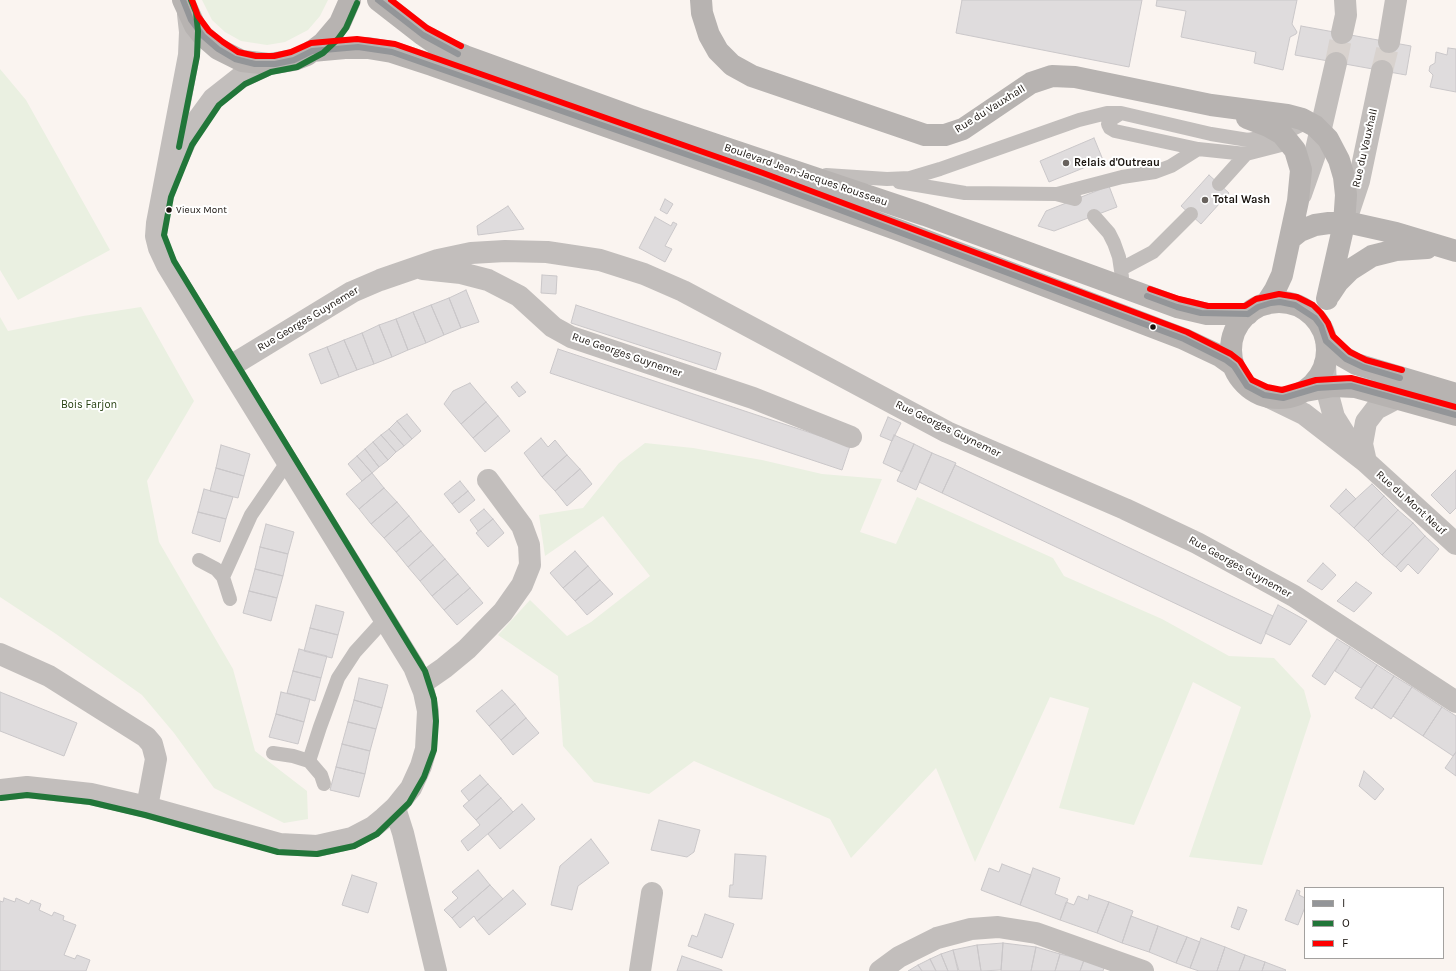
<!DOCTYPE html>
<html>
<head>
<meta charset="utf-8">
<style>
	body { margin:0 }
	#map { position:relative; width:1456px; height:971px; overflow:hidden; background:#faf4f0; font-family:Karla,sans-serif }
	canvas { display:block }
	.legend { position:absolute; left:1304px; top:887px; width:140px; height:72px; box-sizing:border-box; background:#fff; border:1px solid #a3a19f; margin:0; padding:5px 7px; list-style:none; font-size:12px; color:#19130e }
	.legend li { display:flex; align-items:center; gap:8px; height:20px }
	.legend b { width:20px; border:1px solid #a3a19f }
</style>
</head>
<body>
<div id="map">
<canvas width="1456" height="971"></canvas>
<ul class="legend">
<li><b style="height:5px;background:#939598"></b>I</li>
<li><b style="height:5px;background:#217639"></b>O</li>
<li><b style="height:5px;background:#fe0000"></b>F</li>
</ul>
</div>
<script>
const ctx = document.querySelector('canvas').getContext('2d');
ctx.lineJoin = 'round';
function paint(path, color) {
  ctx.fillStyle = color;
  ctx.fill(path, 'evenodd');
}
function poly(rows) {
  const path = new Path2D();
  for (const r of rows) {
    if (r.length === 3) {
      path.moveTo(r[0] + r[2], r[1]);
      path.arc(r[0], r[1], r[2], 0, 2 * Math.PI);
      continue;
    }
    path.moveTo(r[0], r[1]);
    for (let i = 2; i < r.length; i += 2) path.lineTo(r[i], r[i + 1]);
  }
  return path;
}
function trace(path, color, width, dash) {
  ctx.strokeStyle = color;
  ctx.lineWidth = width;
  ctx.lineCap = dash ? 'butt' : 'round';
  ctx.setLineDash(dash || []);
  ctx.stroke(path);
}
function drawText(font, color, halo, rows, align = 'center') {
  ctx.font = font + ' Karla,sans-serif';
  ctx.lineWidth = 4;
  ctx.setLineDash([]);
  ctx.textBaseline = 'middle';
  ctx.strokeStyle = halo;
  ctx.fillStyle = color;
  for (const [text, x, y, turn = 0] of rows) {
    ctx.save();
    ctx.translate(x, y);
    ctx.rotate((+turn || 0) * Math.PI / 180);
    ctx.textAlign = isNaN(turn) ? turn : align;
    if (halo) ctx.strokeText(text, 0, 0);
    ctx.fillText(text, 0, 0);
    ctx.restore();
  }
}
paint(poly([
	[202,0,328,0,320,16,308,30,285,42,267,45,241,41,225,32,212,20],
	[0,69,26,100,110,250,18,300,0,270],
	[141,307,194,401,147,481,159,542,233,669,255,751,307,791,308,819,284,823,214,788,174,733,142,695,56,634,0,597,0,317,8,331,83,316],
	[645,443,693,448,762,460,822,474,882,479,860,532,896,544,917,497,1053,558,1064,576,1162,619,1229,656,1274,658,1304,690,1311,716,1262,865,1189,857,1241,707,1193,682,1134,825,1059,808,1089,708,1050,697,975,862,936,768,851,858,830,819,694,761,649,794,594,782,563,746,558,676,498,635,530,600,567,636,591,622,650,576,603,516,545,556,539,515,583,508,619,463]
]), '#eaf0e1');
const building = poly([
	[962,0,1142,0,1129,67,956,33,962,0],
	[1157,0,1297,0,1292,24,1297,32,1296,34,1290,37,1283,70,1254,63,1256,52,1181,37,1186,11,1156,6,1157,0],
	[1301,26,1411,46,1406,75,1295,55,1301,26],
	[1448,48,1456,49,1456,92,1430,87,1433,75,1429,71,1430,66,1435,63,1436,52,1447,55,1448,48],
	[1094,138,1103,160,1049,182,1040,161,1094,138],
	[1209,175,1229,193,1201,224,1181,206,1209,175],
	[1109,186,1117,207,1054,231,1038,226,1046,211,1109,186],
	[665,199,673,204,667,214,660,210,665,199],
	[508,206,524,229,478,235,477,226,508,206],
	[655,217,671,226,673,222,677,224,665,246,672,249,665,262,639,248,655,217],
	[542,275,557,276,556,294,541,293,542,275],
	[466,290,479,322,461,328,449,298,466,290],
	[449,298,461,328,444,335,431,305,449,298],
	[431,305,444,335,426,343,413,312,431,305],
	[576,305,721,353,716,370,571,323,576,305],
	[413,312,426,343,408,350,396,319,413,312],
	[396,319,408,350,392,357,379,325,396,319],
	[379,325,392,357,374,364,362,333,379,325],
	[362,333,374,364,357,370,344,340,362,333],
	[344,340,357,370,339,377,327,347,344,340],
	[327,347,339,377,321,384,309,354,327,347],
	[558,349,850,446,842,470,550,373,558,349],
	[517,382,526,392,519,397,511,387,517,382],
	[470,383,486,402,461,424,444,404,453,391,470,383],
	[486,402,498,416,473,438,461,424,486,402],
	[407,414,421,431,412,439,397,421,407,414],
	[498,416,510,431,485,452,473,438,498,416],
	[888,417,901,423,892,441,880,436,888,417],
	[397,421,412,439,404,446,389,429,397,421],
	[389,429,404,446,396,452,381,435,389,429],
	[381,435,396,452,388,460,373,442,381,435],
	[894,435,914,444,902,472,883,463,894,435],
	[541,438,548,447,555,440,567,455,542,477,524,453,541,438],
	[373,442,388,460,379,467,365,449,373,442],
	[914,444,932,453,916,490,897,481,914,444],
	[221,445,250,454,244,476,216,468,221,445],
	[365,449,379,467,372,473,357,456,365,449],
	[932,453,956,463,942,493,919,482,932,453],
	[567,455,580,469,555,491,542,477,567,455],
	[357,456,372,473,362,481,348,464,357,456],
	[955,465,1273,616,1261,644,942,493,955,465],
	[216,468,244,476,238,498,210,491,216,468],
	[580,469,592,484,567,506,555,491,580,469],
	[1456,470,1456,508,1450,514,1431,495,1456,470],
	[372,473,384,488,359,509,346,494,372,473],
	[460,481,468,491,452,504,444,494,460,481],
	[1372,484,1384,496,1354,528,1339,514,1372,484],
	[384,488,397,502,371,524,359,509,384,488],
	[204,489,233,497,226,519,198,512,204,489],
	[1346,489,1356,499,1339,514,1330,506,1346,489],
	[468,491,475,500,459,513,452,504,468,491],
	[1384,496,1398,510,1368,541,1354,528,1384,496],
	[397,502,409,516,384,538,371,524,397,502],
	[484,509,493,519,478,531,470,520,484,509],
	[1398,510,1413,523,1382,555,1368,541,1398,510],
	[198,512,226,519,220,542,192,533,198,512],
	[409,516,421,531,396,552,384,538,409,516],
	[493,519,504,533,488,547,476,533,493,519],
	[1413,523,1425,536,1396,567,1382,555,1413,523],
	[266,524,294,532,288,554,260,547,266,524],
	[421,531,433,545,408,567,396,552,421,531],
	[1425,536,1439,549,1418,574,1408,564,1401,572,1396,567,1425,536],
	[433,545,445,559,420,581,408,567,433,545],
	[260,547,288,554,283,576,255,569,260,547],
	[575,551,588,566,563,588,550,573,575,551],
	[445,559,458,574,432,596,420,581,445,559],
	[1323,563,1336,575,1322,590,1307,581,1323,563],
	[588,566,600,580,575,601,563,588,588,566],
	[255,569,283,576,277,598,249,591,255,569],
	[458,574,470,588,444,610,432,596,458,574],
	[600,580,613,594,587,615,575,601,600,580],
	[1356,582,1372,593,1354,612,1337,601,1356,582],
	[470,588,483,603,457,625,444,610,470,588],
	[249,591,277,598,271,621,243,613,249,591],
	[316,605,344,612,338,635,310,628,316,605],
	[1278,605,1307,621,1290,645,1265,633,1278,605],
	[310,628,338,635,332,658,304,651,310,628],
	[1337,639,1350,647,1325,685,1312,676,1337,639],
	[1350,647,1377,665,1361,688,1335,671,1350,647],
	[299,649,327,656,321,678,293,671,299,649],
	[1377,665,1394,676,1372,709,1355,698,1377,665],
	[293,671,321,678,315,701,287,693,293,671],
	[1394,676,1412,687,1391,719,1373,707,1394,676],
	[359,678,388,685,382,708,354,700,359,678],
	[1412,687,1442,707,1423,736,1393,716,1412,687],
	[502,690,515,704,489,726,476,711,502,690],
	[0,692,77,723,64,756,0,731,0,692],
	[281,692,310,699,304,722,276,714,281,692],
	[354,700,382,708,376,729,348,722,354,700],
	[515,704,526,718,501,740,489,726,515,704],
	[1442,707,1456,716,1456,752,1453,756,1423,736,1442,707],
	[276,714,304,722,298,744,269,737,276,714],
	[526,718,539,733,513,755,501,740,526,718],
	[348,722,376,729,370,751,342,744,348,722],
	[342,744,370,751,365,774,336,767,342,744],
	[1456,752,1456,776,1445,768,1456,752],
	[336,767,365,774,359,797,330,790,336,767],
	[1364,771,1384,789,1375,800,1359,786,1364,771],
	[480,775,488,784,469,801,461,791,480,775],
	[488,784,501,798,476,820,463,806,488,784],
	[501,798,513,812,468,851,461,841,480,825,476,820,501,798],
	[522,804,535,819,500,849,488,834,522,804],
	[659,820,700,830,694,852,687,857,651,850,659,820],
	[591,839,609,863,578,886,572,910,551,905,560,866,591,839],
	[735,854,766,856,762,899,729,897,730,885,733,885,735,854],
	[1002,864,1031,875,1020,905,981,890,989,868,999,872,1002,864],
	[1033,868,1060,878,1055,894,1068,899,1060,920,1020,905,1033,868],
	[478,870,490,885,452,918,444,910,458,898,452,892,478,870],
	[352,875,377,883,368,913,342,905,352,875],
	[490,885,503,899,477,921,474,916,460,928,452,918,490,885],
	[513,890,526,904,489,935,477,921,513,890],
	[1297,890,1300,891,1299,895,1305,898,1305,907,1298,925,1285,920,1297,890],
	[1089,895,1109,902,1097,933,1060,920,1066,902,1074,905,1078,896,1088,900,1089,895],
	[4,898,15,902,16,898,29,904,31,900,41,904,39,910,52,916,54,912,64,916,63,920,76,925,64,955,75,959,77,955,90,960,86,971,0,971,0,901,3,902,4,898],
	[1109,902,1133,911,1122,943,1097,933,1109,902],
	[1238,907,1247,910,1239,930,1231,927,1238,907],
	[705,914,734,924,722,958,688,946,692,935,697,937,705,914],
	[1131,916,1158,926,1149,952,1122,943,1131,916],
	[1158,926,1187,937,1176,963,1149,952,1158,926],
	[1187,937,1200,942,1190,968,1176,963,1187,937],
	[1201,938,1225,947,1217,971,1199,971,1190,968,1201,938],
	[1003,943,1001,970,981,971,977,945,1003,943],
	[1003,943,1036,947,1031,971,1001,971,1003,943],
	[977,945,981,971,959,971,953,950,977,945],
	[1036,947,1060,954,1055,971,1031,971,1036,947],
	[1225,947,1245,955,1239,971,1217,971,1225,947],
	[953,950,958,971,948,971,941,954,953,950],
	[941,954,948,971,936,971,930,959,941,954],
	[1060,954,1084,960,1080,971,1055,971,1060,954],
	[1245,955,1265,962,1262,971,1239,971,1245,955],
	[682,956,722,970,722,971,677,971,682,956],
	[930,959,936,971,922,971,918,965,930,959],
	[1084,960,1104,968,1103,971,1080,971,1084,960],
	[1265,962,1286,970,1285,971,1262,971,1265,962],
	[918,965,922,971,908,971,918,965]
]);
paint(building, '#dfdcdd');
trace(building, '#cac7c9', 1);
trace(poly([
	[1336,63,1342,33],
	[1382,71,1389,42]
]), '#d8d2ce', 22, [22, 11]);
trace(poly([
	[1121,113,1110,120,1108,124,1110,128,1115,131,1198,149,1246,154,1289,143],
	[826,175,887,179,910,178,940,169,1079,120,1107,113,1121,113,1211,134,1248,140,1282,134,1312,120],
	[899,182,965,193,1056,194,1075,199],
	[1219,184,1246,154],
	[1057,194,1122,177,1155,172,1171,166,1198,149],
	[1094,216,1109,233,1114,243,1119,257,1122,277],
	[1121,269,1153,252,1191,214],
	[199,560,216,569,223,577,230,599],
	[223,577,251,515,288,461],
	[273,753,293,756,309,761,321,775,324,784],
	[309,761,320,727,338,678,355,652,385,619]
]), '#c2bebc', 14);
trace(poly([
	[1342,33,1346,15,1345,0],
	[1389,42,1396,0],
	[177,160,191,129,213,99,241,77,269,64],
	[1301,194,1315,154,1336,63],
	[1347,217,1359,181,1382,71],
	[423,269,461,273,488,280,519,296,553,327,571,337,753,398,851,437],
	[1325,364,1326,387,1334,417,1351,444],
	[229,367,352,292,380,280,438,260,471,253,505,251,547,252,600,260,644,274,683,291,947,432,1125,509,1197,543,1294,596,1456,702],
	[1269,397,1304,414,1366,462,1456,544],
	[1366,462,1362,444,1366,422,1376,409,1397,398],
	[0,654,49,676,146,737,152,744,156,759,147,807],
	[421,684,444,668,467,649,503,612,522,585,530,565,529,545,522,526,488,480],
	[0,790,27,787,91,794,147,807,280,844,317,846,352,838,373,827,384,818,395,808,411,788,421,766,426,749,428,711,424,692,414,667,229,367,167,265,159,248,156,236,157,223,189,55,190,32,188,14],
	[395,808,403,833,436,971],
	[640,971,652,893],
	[880,971,899,957,937,938,971,929,998,927,1036,933,1143,971]
]), '#c2bebc', 22);
trace(poly([
	[183,0,195,26,203,36,218,49,242,61,269,64,294,60,307,55,323,43,340,23,350,0],
	[378,0,423,35,436,44,465,56,642,120,925,215,1177,307,1207,314,1248,314],
	[701,0,702,13,709,35,718,51,732,65,752,76,925,135,945,135,963,129,1031,83,1052,76,1075,77,1211,105,1287,115,1302,119,1315,126,1328,139,1339,160,1344,177,1346,195,1344,224,1327,299],
	[312,51,345,48,368,48,392,52,432,65,760,180,901,231,1184,339,1220,356,1234,366],
	[1247,118,1268,126,1282,134,1295,150,1301,170,1298,201,1282,275,1275,290,1266,304],
	[1290,239,1300,231,1315,225,1329,223,1351,223,1396,233,1456,251],
	[1330,294,1338,282,1350,270,1372,256,1396,250,1427,248],
	[1279,350,48],
	[1326,341,1342,356,1356,364,1456,394],
	[1305,391,1333,386,1355,387,1456,415]
]), '#b7b3b1', 22);
trace(poly([
	[183,0,191,20,203,36,218,49,235,59,255,64,275,64,294,60,312,51,358,47,392,52,760,180,1184,339,1226,360,1234,366,1247,386,1264,395,1283,398,1317,388,1351,386,1456,415],
	[378,0,423,35,458,54],
	[1147,296,1177,307,1201,313,1248,314],
	[1248,314,1258,307,1271,303,1280,302,1295,305,1315,318,1321,326,1326,341,1346,359,1363,367,1400,378]
]), '#939598', 6);
trace(poly([
	[179,147,197,56,198,31,196,12,191,0],
	[1,798,27,795,90,802,145,815,278,852,317,854,354,846,377,834,409,803,424,777,434,750,436,721,434,699,425,671,174,261,164,235,171,197,192,145,219,105,245,84,271,72,297,67,323,53,338,39,346,28,357,3]
]), '#217639', 6);
trace(poly([
	[192,0,198,16,209,31,223,42,238,52,256,56,274,56,291,52,311,43,357,39,395,44,763,173,1187,332,1231,354,1240,361,1252,380,1267,387,1282,390,1316,380,1351,378,1456,407],
	[391,0,427,28,461,46],
	[1150,289,1179,299,1208,306,1245,306,1256,299,1279,294,1297,297,1313,305,1321,313,1328,323,1333,336,1350,352,1366,360,1402,370]
]), '#fe0000', 6);
for (const [x, y, r, color] of [
	[1066,163,4,"#68625d"],
	[1205,200,4,"#68625d"],
	[169,210,3.5,"#19130e"],
	[1153,327,3.5,"#19130e"]
]) {
  const dot = new Path2D();
  dot.arc(x, y, r, 0, 2 * Math.PI);
  ctx.fillStyle = color;
  ctx.fill(dot);
  trace(dot, '#fff', 1.5);
}
drawText('10px', '#19130e', '#fff', [
	["Vieux Mont",176,210]
], 'left');
drawText('11px', '#19130e', '#fff', [
	["Rue du Vauxhall",990,109,-32],
	["Rue du Vauxhall",1365,148,-77],
	["Boulevard Jean-Jacques Rousseau",806,175,19],
	["Rue Georges Guynemer",308,319,-31],
	["Rue Georges Guynemer",627,355,19],
	["Rue Georges Guynemer",948,429,26],
	["Rue du Mont Neuf",1411,503,42],
	["Rue Georges Guynemer",1240,567,29]
]);
drawText('bold 11px', '#19130e', '#fff', [
	["Relais d'Outreau",1074,163],
	["Total Wash",1213,200]
], 'left');
drawText('11px', '#243f0f', '#fff', [
	["Bois Farjon",89,405]
]);
</script>
</body>
</html>
